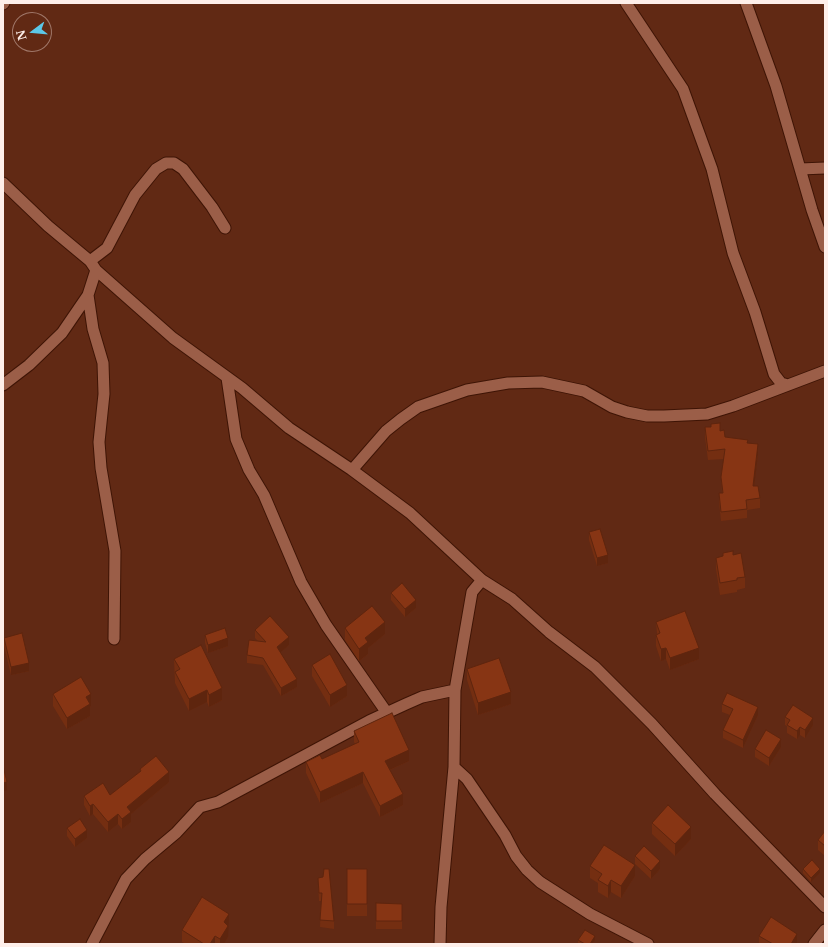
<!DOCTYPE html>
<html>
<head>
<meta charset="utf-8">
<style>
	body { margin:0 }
	#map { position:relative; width:828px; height:947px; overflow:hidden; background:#612914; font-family:"Libre Baskerville",serif }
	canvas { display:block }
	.frame { position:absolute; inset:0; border:4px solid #feefea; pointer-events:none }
	.north { position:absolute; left:12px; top:12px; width:40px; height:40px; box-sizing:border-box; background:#612914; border:1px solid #a0786a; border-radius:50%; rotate:254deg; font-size:11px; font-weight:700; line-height:16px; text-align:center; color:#feefea }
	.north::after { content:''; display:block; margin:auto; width:14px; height:18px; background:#5cc7e7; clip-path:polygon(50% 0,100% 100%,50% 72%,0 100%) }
</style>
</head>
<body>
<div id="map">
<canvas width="828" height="947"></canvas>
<div class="frame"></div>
<div class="north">N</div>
</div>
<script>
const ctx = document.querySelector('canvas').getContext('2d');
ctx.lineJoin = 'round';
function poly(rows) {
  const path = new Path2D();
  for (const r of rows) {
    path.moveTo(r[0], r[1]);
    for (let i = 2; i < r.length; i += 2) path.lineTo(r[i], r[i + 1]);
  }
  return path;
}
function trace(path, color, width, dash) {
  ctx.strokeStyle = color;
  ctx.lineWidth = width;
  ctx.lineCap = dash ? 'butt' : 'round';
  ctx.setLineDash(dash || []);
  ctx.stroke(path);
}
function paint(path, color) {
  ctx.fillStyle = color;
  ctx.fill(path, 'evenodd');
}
const minor = poly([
	[626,3,683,89,712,169,733,253,755,312,774,374,781,383,788,385],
	[746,3,776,86,812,210,825,247],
	[3,4,4,3],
	[800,169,825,168],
	[3,183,48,226,90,261,96,270,173,338,242,388,289,428,352,470,410,513,482,580,512,599,549,632,595,667,652,724,715,794,825,907],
	[90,261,107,248,135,195,156,169,166,163,174,163,183,169,212,207,225,228],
	[88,295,93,329,103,363,104,394,99,442,101,468,115,551,114,639],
	[227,378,236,439,249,470,264,495,301,582,326,625,387,713],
	[3,385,29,365,62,333,88,295,96,270],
	[352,470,386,431,401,419,418,407,467,390,508,383,542,382,584,391,612,407,627,412,647,416,664,416,707,414,733,406,825,371],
	[454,767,467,779,505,835,516,856,527,870,540,882,590,914,648,944],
	[92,944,126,879,145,859,176,833,200,807,218,802,369,721,406,704,422,697,455,690],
	[440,944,441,907,454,767,455,690,472,592,482,580],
	[814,944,825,930]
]);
trace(minor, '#3e1405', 13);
trace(minor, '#9b5e48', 11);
paint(poly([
	[705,427,720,431,725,437,748,443,758,454,754,486,760,498,760,508,747,510,747,518,721,521,719,502,719,493,722,493,721,477,724,459,708,460,705,437],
	[589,532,608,563,597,566,589,540],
	[723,553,733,555,745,577,745,588,737,590,737,592,720,595,716,569,716,558,723,556],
	[391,593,416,608,405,617,391,600],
	[656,622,699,659,670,670,666,659,661,661,656,646,656,635,657,634],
	[345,628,385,634,368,648,368,654,359,661,345,640],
	[255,630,289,645,280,652,297,687,281,696,263,665,247,663,247,655,258,641,255,638],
	[205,635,228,646,208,653,205,643],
	[4,638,29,671,11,675,4,646],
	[174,659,222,700,209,707,207,702,189,711,175,683],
	[312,665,347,696,330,707,312,676],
	[467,669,511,704,478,715,467,680],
	[53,694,91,706,90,707,90,716,67,729,53,706],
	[722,704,758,715,743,748,723,738,723,730,730,715,722,712],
	[785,717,813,725,805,738,800,735,797,739,787,733,787,726,785,725],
	[354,731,409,761,390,770,403,805,380,817,363,783,320,803,306,773,306,762,322,759,355,744,354,742],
	[781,747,769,766,755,757,755,749],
	[140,769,169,782,131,814,131,822,122,829,118,824,108,832,93,814,90,816,84,805,84,796,110,795,140,772],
	[652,823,691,839,675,856,652,834],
	[67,828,87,838,75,847,67,836],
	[825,831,825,856,818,850,818,840],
	[635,856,660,869,651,879,635,864],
	[590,866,635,876,621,898,611,892,608,898,598,892,598,883,590,878],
	[347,869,367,869,367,916,347,916],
	[803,869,820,873,811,882,803,873],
	[318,878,334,921,334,929,320,927,321,901,319,901],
	[376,903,402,904,402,929,376,929],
	[229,926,228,927,228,937,224,944,186,944,182,942,182,930],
	[759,936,797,944,759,944],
	[578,940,595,940,592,944,578,944]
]), '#742e11');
paint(poly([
	[758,444,758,454,753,496,753,486],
	[608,555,608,563,597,566,597,558],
	[416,600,416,608,405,617,405,609],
	[385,622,385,634,368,648,368,654,359,661,359,649,365,638],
	[289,637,289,645,277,655,277,647],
	[228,638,228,646,208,653,208,645],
	[666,648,666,659,661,661,661,649],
	[699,648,699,659,670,670,670,658],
	[29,663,29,671,11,675,11,667],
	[297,679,297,687,281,696,281,688],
	[347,685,347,696,330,707,330,695],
	[222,688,222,700,209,707,209,695],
	[207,690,207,702,189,711,189,699],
	[511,692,511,704,478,715,478,703],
	[91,694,91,706,90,707,90,716,67,729,67,718,86,697],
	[758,707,758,715,743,748,743,740],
	[813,718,813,725,805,738,805,730],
	[800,727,800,735,797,739,797,731],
	[781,739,781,747,769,766,769,758],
	[409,750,409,761,385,772,385,761],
	[169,772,169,782,131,814,131,822,122,829,122,819,127,807],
	[363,772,363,783,320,803,320,792],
	[7,782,7,790,3,791,3,783],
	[403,794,403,805,380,817,380,806],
	[93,804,93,814,90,816,90,806],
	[118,814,118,824,108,832,108,822],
	[691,827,691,839,675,856,675,844],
	[87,830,87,838,75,847,75,839],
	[660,861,660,869,651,879,651,871],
	[635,865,635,876,621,898,621,886],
	[820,869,820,873,811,882,811,878],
	[611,880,611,892,608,898,608,886],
	[229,914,228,937,224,944,220,944,220,939,224,922],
	[797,934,797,944,791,944],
	[215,936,215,944,210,944],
	[595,936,595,940,592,944,590,944]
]), '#5e250e');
const building = poly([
	[720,423,720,431,724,430,725,437,748,440,747,443,758,444,753,486,758,486,760,498,746,500,747,509,721,512,719,493,723,493,721,477,725,449,708,451,705,427,711,427,711,424,720,423],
	[600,529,608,555,597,558,589,532,600,529],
	[733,551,733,555,741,553,745,577,737,578,737,580,720,583,716,558,723,556,723,553,733,551],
	[402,583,416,600,405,609,391,593,402,583],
	[372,606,385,622,365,638,368,642,359,649,345,628,372,606],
	[685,611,699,648,670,658,666,648,661,649,656,635,660,633,656,622,685,611],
	[270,616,289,637,277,647,297,679,281,688,263,658,247,655,249,640,266,642,255,630,270,616],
	[225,628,228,638,208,645,205,635,225,628],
	[22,633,29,663,11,667,4,638,22,633],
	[201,645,222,688,209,695,207,690,189,699,175,672,180,669,174,659,201,645],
	[330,654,347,685,330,695,312,665,330,654],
	[499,658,511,692,478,703,467,669,499,658],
	[81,677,91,694,86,697,90,704,67,718,53,694,81,677],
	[727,693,758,707,743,740,723,730,733,709,722,704,727,693],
	[793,705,813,718,805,730,800,727,797,731,787,725,790,720,785,717,793,705],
	[392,713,409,750,385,761,403,794,380,806,363,772,320,792,306,762,320,755,322,759,359,742,354,731,392,713],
	[766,730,781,739,769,758,755,749,766,730],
	[156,756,169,772,127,807,131,812,122,819,118,814,108,822,93,804,90,806,84,796,103,783,110,795,141,771,140,769,156,756],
	[3,766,7,782,3,783,3,766],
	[668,805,691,827,675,844,652,823,668,805],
	[80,819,87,830,75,839,67,828,80,819],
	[825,831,825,846,818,840,825,831],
	[604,845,635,865,621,886,611,880,608,886,598,880,602,874,590,866,604,845],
	[644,846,660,861,651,871,635,856,644,846],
	[812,860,820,869,811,878,803,869,812,860],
	[324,869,329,869,334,921,320,920,322,893,319,893,318,878,323,877,324,869],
	[347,869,367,869,367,904,347,904,347,869],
	[202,897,229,914,224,922,228,926,220,939,215,936,210,944,204,944,182,930,202,897],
	[376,903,402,904,402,921,376,921,376,903],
	[771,917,797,934,791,944,773,944,759,936,771,917],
	[585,930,595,936,590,944,585,944,578,940,585,930]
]);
paint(building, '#873514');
trace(building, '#5e250e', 1);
</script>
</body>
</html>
